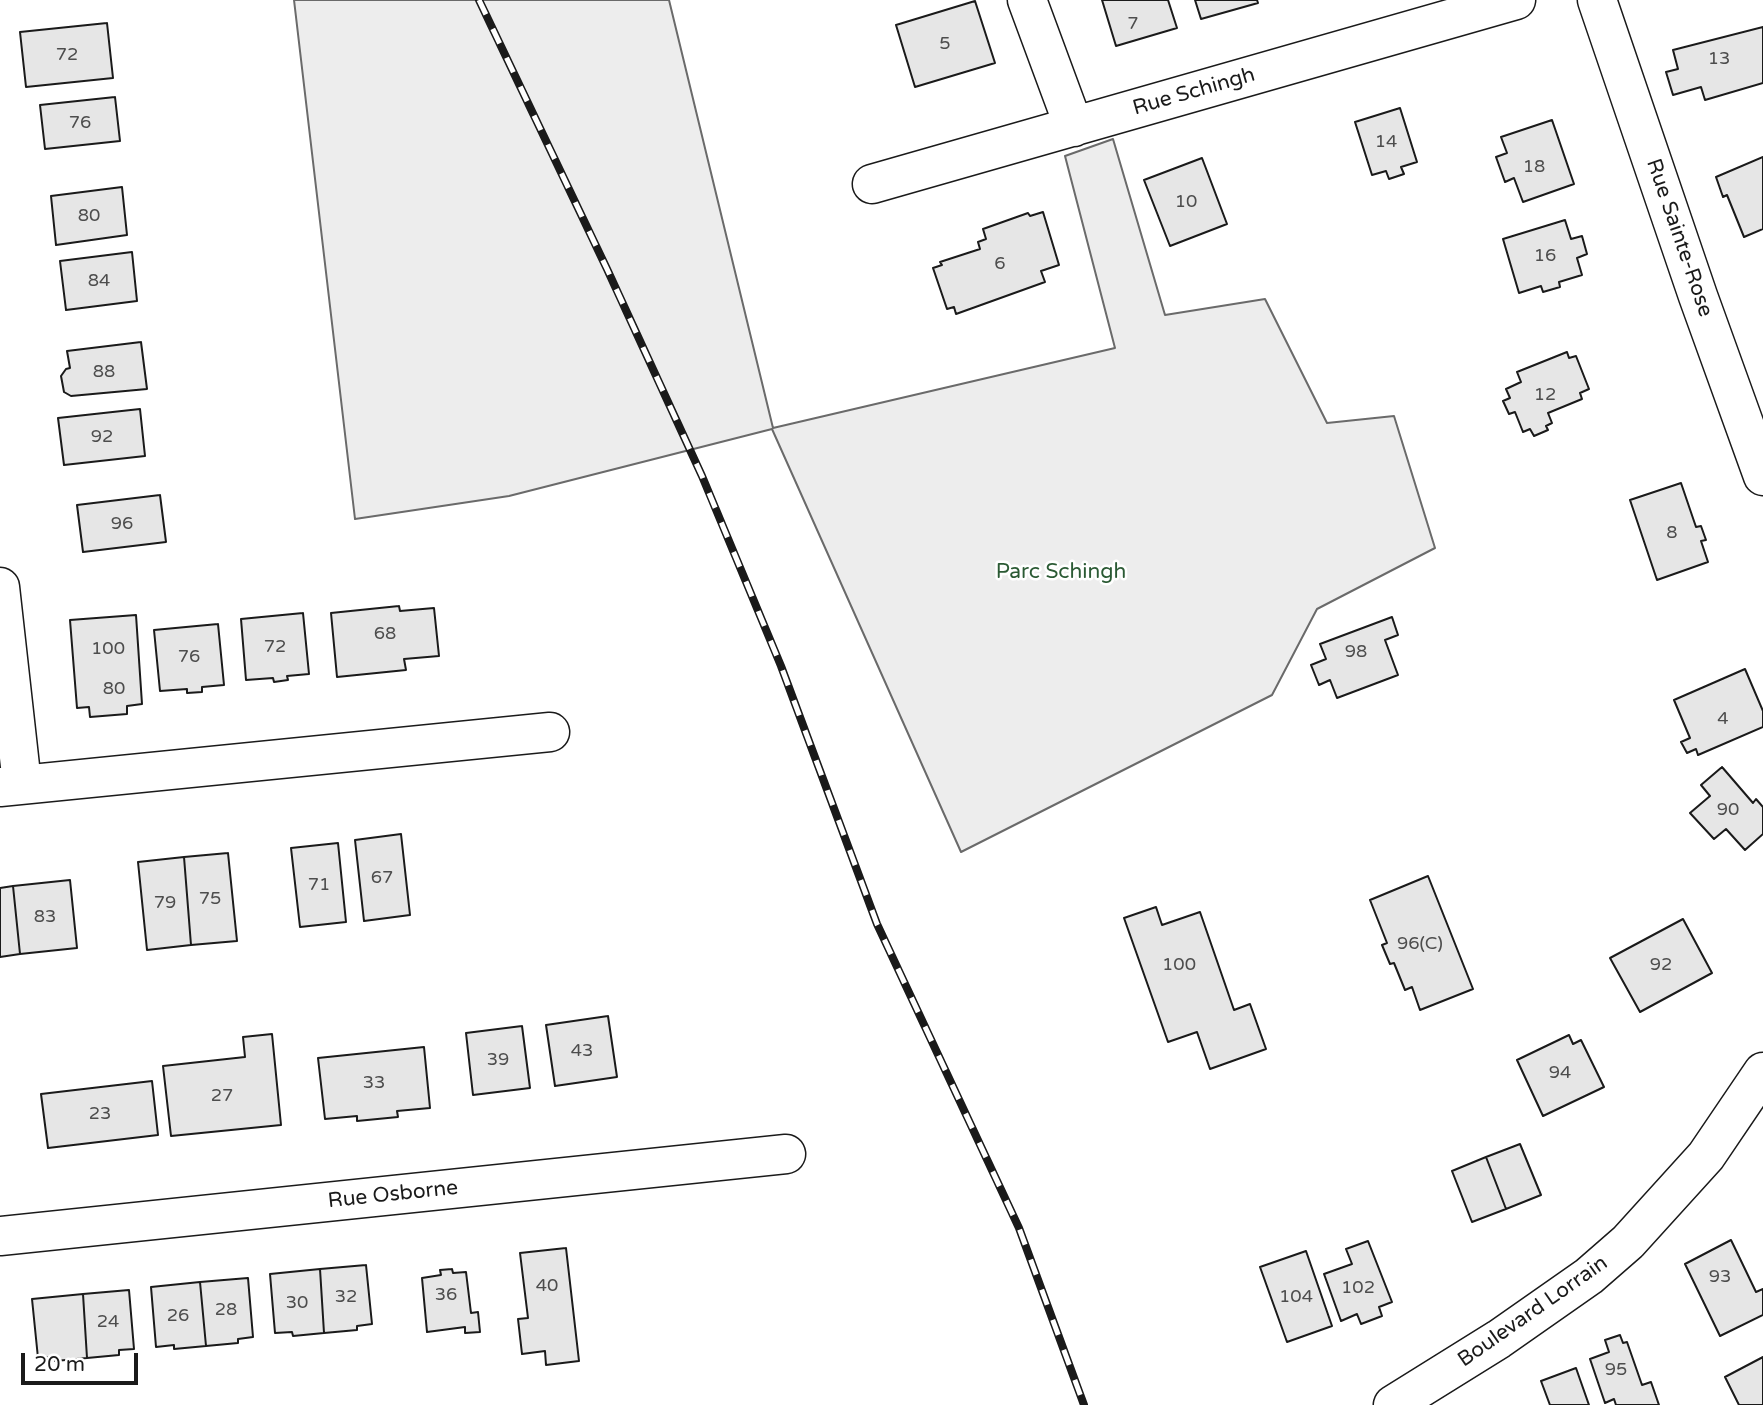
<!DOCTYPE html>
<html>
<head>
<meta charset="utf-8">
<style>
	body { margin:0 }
	#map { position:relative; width:1763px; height:1405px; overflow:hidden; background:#fff; font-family:"Varela Round",sans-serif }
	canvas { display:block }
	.scale { position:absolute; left:21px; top:1353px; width:117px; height:32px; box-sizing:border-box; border:4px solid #1a1a1a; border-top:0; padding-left:9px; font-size:21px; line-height:24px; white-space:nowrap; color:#1a1a1a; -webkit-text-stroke:5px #fff; paint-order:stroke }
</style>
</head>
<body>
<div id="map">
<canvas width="1763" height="1405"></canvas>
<div class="scale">20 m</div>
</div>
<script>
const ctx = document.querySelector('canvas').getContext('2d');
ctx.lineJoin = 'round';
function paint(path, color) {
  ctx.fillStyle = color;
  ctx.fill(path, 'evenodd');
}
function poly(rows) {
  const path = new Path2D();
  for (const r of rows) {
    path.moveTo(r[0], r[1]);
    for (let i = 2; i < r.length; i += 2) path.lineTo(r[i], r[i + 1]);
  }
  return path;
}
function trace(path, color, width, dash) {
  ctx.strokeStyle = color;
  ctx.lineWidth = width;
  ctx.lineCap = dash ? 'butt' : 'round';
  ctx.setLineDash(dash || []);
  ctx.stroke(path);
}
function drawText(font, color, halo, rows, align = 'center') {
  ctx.font = font + ' "Varela Round",sans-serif';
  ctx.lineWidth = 5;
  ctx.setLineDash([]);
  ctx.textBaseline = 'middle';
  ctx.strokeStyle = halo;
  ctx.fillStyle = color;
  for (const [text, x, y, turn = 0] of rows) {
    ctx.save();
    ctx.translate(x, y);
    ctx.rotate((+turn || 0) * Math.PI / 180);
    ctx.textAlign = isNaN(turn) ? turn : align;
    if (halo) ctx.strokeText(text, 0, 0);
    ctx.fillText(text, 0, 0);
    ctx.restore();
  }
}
const built = poly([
	[294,0,669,0,773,428,1115,348,1065,156,1113,139,1165,315,1265,299,1327,423,1394,416,1435,548,1317,609,1272,695,961,852,772,429,509,496,355,519,294,0]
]);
paint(built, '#ededed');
trace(built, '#6a6a6a', 2);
const building = poly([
	[1102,0,1168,0,1177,28,1116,46,1102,0],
	[1195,0,1257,0,1258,3,1201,19,1195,0],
	[975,1,995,63,915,87,896,25,975,1],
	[107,23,113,78,26,87,20,32,107,23],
	[1763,27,1763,83,1705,100,1701,87,1673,95,1666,72,1678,69,1673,50,1763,27],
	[115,97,120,141,45,149,40,105,115,97],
	[1400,108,1417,162,1401,167,1404,174,1389,179,1386,171,1372,175,1355,122,1400,108],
	[1552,120,1574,184,1523,202,1514,178,1505,182,1496,157,1507,153,1501,137,1552,120],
	[1763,157,1763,229,1744,237,1727,195,1723,197,1716,177,1763,157],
	[1202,158,1227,224,1170,246,1144,180,1202,158],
	[122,187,127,235,56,245,51,196,122,187],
	[1043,212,1059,265,1041,271,1045,282,956,314,954,307,947,309,933,268,942,265,940,262,980,249,978,242,986,239,983,229,1028,213,1030,216,1043,212],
	[1565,220,1571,239,1582,236,1587,254,1577,258,1582,275,1559,282,1560,287,1543,292,1541,286,1519,293,1503,239,1565,220],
	[132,252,137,301,66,310,60,261,132,252],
	[141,342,147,389,71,396,64,392,61,376,66,369,70,368,67,351,141,342],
	[1567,352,1569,358,1576,356,1589,389,1580,393,1582,399,1548,413,1552,423,1546,426,1548,430,1534,436,1530,429,1523,432,1515,412,1509,414,1503,401,1510,398,1506,389,1521,382,1517,372,1567,352],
	[140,409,145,456,64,465,58,418,140,409],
	[1681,483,1696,527,1701,526,1706,540,1701,541,1708,562,1657,580,1630,500,1681,483],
	[160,495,166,542,83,552,77,505,160,495],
	[399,606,400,611,434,608,439,656,404,659,406,670,337,677,331,613,399,606],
	[303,613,309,674,287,676,288,680,274,682,273,678,246,680,241,619,303,613],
	[136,615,142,704,127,706,127,714,90,717,89,707,77,708,70,620,136,615],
	[1392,617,1398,635,1385,640,1398,675,1337,698,1330,680,1319,685,1311,665,1326,659,1320,644,1392,617],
	[218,624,224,685,202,687,202,692,187,693,187,689,160,691,154,630,218,624],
	[1745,669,1763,711,1763,727,1698,755,1696,749,1687,753,1681,742,1690,738,1674,700,1745,669],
	[1722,767,1753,803,1756,799,1763,807,1763,834,1745,850,1726,829,1714,839,1690,813,1710,796,1701,785,1722,767],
	[401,834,410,915,364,921,355,840,401,834],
	[338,843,346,922,300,927,291,848,338,843],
	[228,853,237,941,191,945,184,857,228,853],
	[184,857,191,945,147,950,138,862,184,857],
	[1428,876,1473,989,1420,1010,1412,987,1405,990,1394,963,1390,964,1382,945,1387,943,1370,900,1428,876],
	[70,880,77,948,20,954,13,886,70,880],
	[13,886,20,954,0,957,0,888,13,886],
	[1156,907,1162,925,1200,912,1234,1010,1250,1004,1266,1049,1210,1069,1197,1032,1168,1042,1124,918,1156,907],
	[1683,919,1712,973,1640,1012,1610,958,1683,919],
	[608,1016,617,1077,555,1086,546,1025,608,1016],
	[522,1026,530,1088,473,1095,466,1033,522,1026],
	[272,1034,281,1125,171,1136,163,1066,245,1057,243,1037,272,1034],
	[1569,1035,1573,1044,1581,1040,1604,1087,1543,1116,1517,1060,1569,1035],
	[424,1047,430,1108,397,1111,398,1117,357,1121,357,1116,325,1119,318,1058,424,1047],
	[152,1081,158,1135,48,1148,41,1094,152,1081],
	[1520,1144,1541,1195,1506,1209,1486,1157,1520,1144],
	[1486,1157,1506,1209,1472,1222,1452,1171,1486,1157],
	[1731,1240,1756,1292,1763,1289,1763,1315,1720,1336,1685,1264,1731,1240],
	[1368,1241,1392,1302,1379,1307,1382,1316,1361,1324,1357,1314,1341,1321,1324,1274,1352,1264,1346,1249,1368,1241],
	[566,1248,579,1361,546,1365,545,1351,522,1354,518,1319,528,1318,520,1253,566,1248],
	[1306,1251,1332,1326,1287,1342,1260,1267,1306,1251],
	[366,1265,372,1324,357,1326,357,1330,324,1333,320,1269,366,1265],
	[320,1269,324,1333,293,1336,292,1332,275,1333,270,1274,320,1269],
	[452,1269,453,1273,466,1272,471,1313,478,1312,480,1332,465,1333,465,1327,427,1332,422,1278,441,1275,440,1270,452,1269],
	[248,1278,253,1337,238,1339,238,1343,206,1346,200,1282,248,1278],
	[200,1282,206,1346,174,1349,174,1345,156,1347,151,1287,200,1282],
	[129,1290,134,1349,119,1350,119,1355,87,1358,83,1294,129,1290],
	[83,1294,87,1358,55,1361,55,1357,38,1358,32,1299,83,1294],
	[1620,1335,1623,1343,1627,1342,1642,1385,1651,1382,1659,1405,1616,1405,1614,1399,1605,1403,1590,1359,1609,1352,1605,1340,1620,1335],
	[1763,1357,1763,1405,1739,1405,1725,1377,1763,1357],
	[1576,1368,1589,1405,1550,1405,1541,1381,1576,1368]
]);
paint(building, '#e6e6e6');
trace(building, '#1a1a1a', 2);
const minor = poly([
	[1027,0,1074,127],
	[1597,0,1698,296,1763,476],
	[872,184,1516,0],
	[0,587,22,784],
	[0,787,550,732],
	[0,1236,786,1154]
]);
const major = poly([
	[1393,1405,1499,1339,1589,1276,1628,1242,1706,1156,1763,1072]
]);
trace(minor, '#1a1a1a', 41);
trace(major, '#1a1a1a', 41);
trace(minor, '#fff', 38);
trace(major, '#fff', 38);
const rail = poly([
	[479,0,607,269,702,476,781,666,877,924,1019,1228,1084,1405]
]);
trace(rail, '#1a1a1a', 8);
trace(rail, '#fff', 5, [16]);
drawText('18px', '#4d4d4d', null, [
	["7",1133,24],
	["5",945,44],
	["72",67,55],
	["13",1719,59],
	["76",80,123],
	["14",1386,142],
	["18",1534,167],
	["10",1186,202],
	["80",89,216],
	["16",1545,256],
	["6",1000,264],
	["84",99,281],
	["88",104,372],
	["12",1545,395],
	["92",102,437],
	["96",122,524],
	["8",1672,533],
	["68",385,634],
	["72",275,647],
	["100",108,649],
	["98",1356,652],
	["76",189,657],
	["80",114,689],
	["4",1723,719],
	["90",1728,810],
	["67",382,878],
	["71",319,885],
	["75",210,899],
	["79",165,903],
	["83",45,917],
	["96(C)",1420,944],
	["100",1179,965],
	["92",1661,965],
	["43",582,1051],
	["39",498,1060],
	["94",1560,1073],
	["33",374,1083],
	["27",222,1096],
	["23",100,1114],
	["93",1720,1277],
	["40",547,1286],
	["102",1358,1288],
	["36",446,1295],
	["32",346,1297],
	["104",1296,1297],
	["30",297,1303],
	["28",226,1310],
	["26",178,1316],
	["24",108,1322],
	["95",1616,1370]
]);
drawText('21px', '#1a1a1a', '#fff', [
	["Rue Schingh",1194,92,-16],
	["Rue Sainte-Rose",1679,238,71],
	["Rue Osborne",393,1195,-6],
	["Boulevard Lorrain",1533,1312,-35]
]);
drawText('21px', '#2b5a34', '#fff', [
	["Parc Schingh",1061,572]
]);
</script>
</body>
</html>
